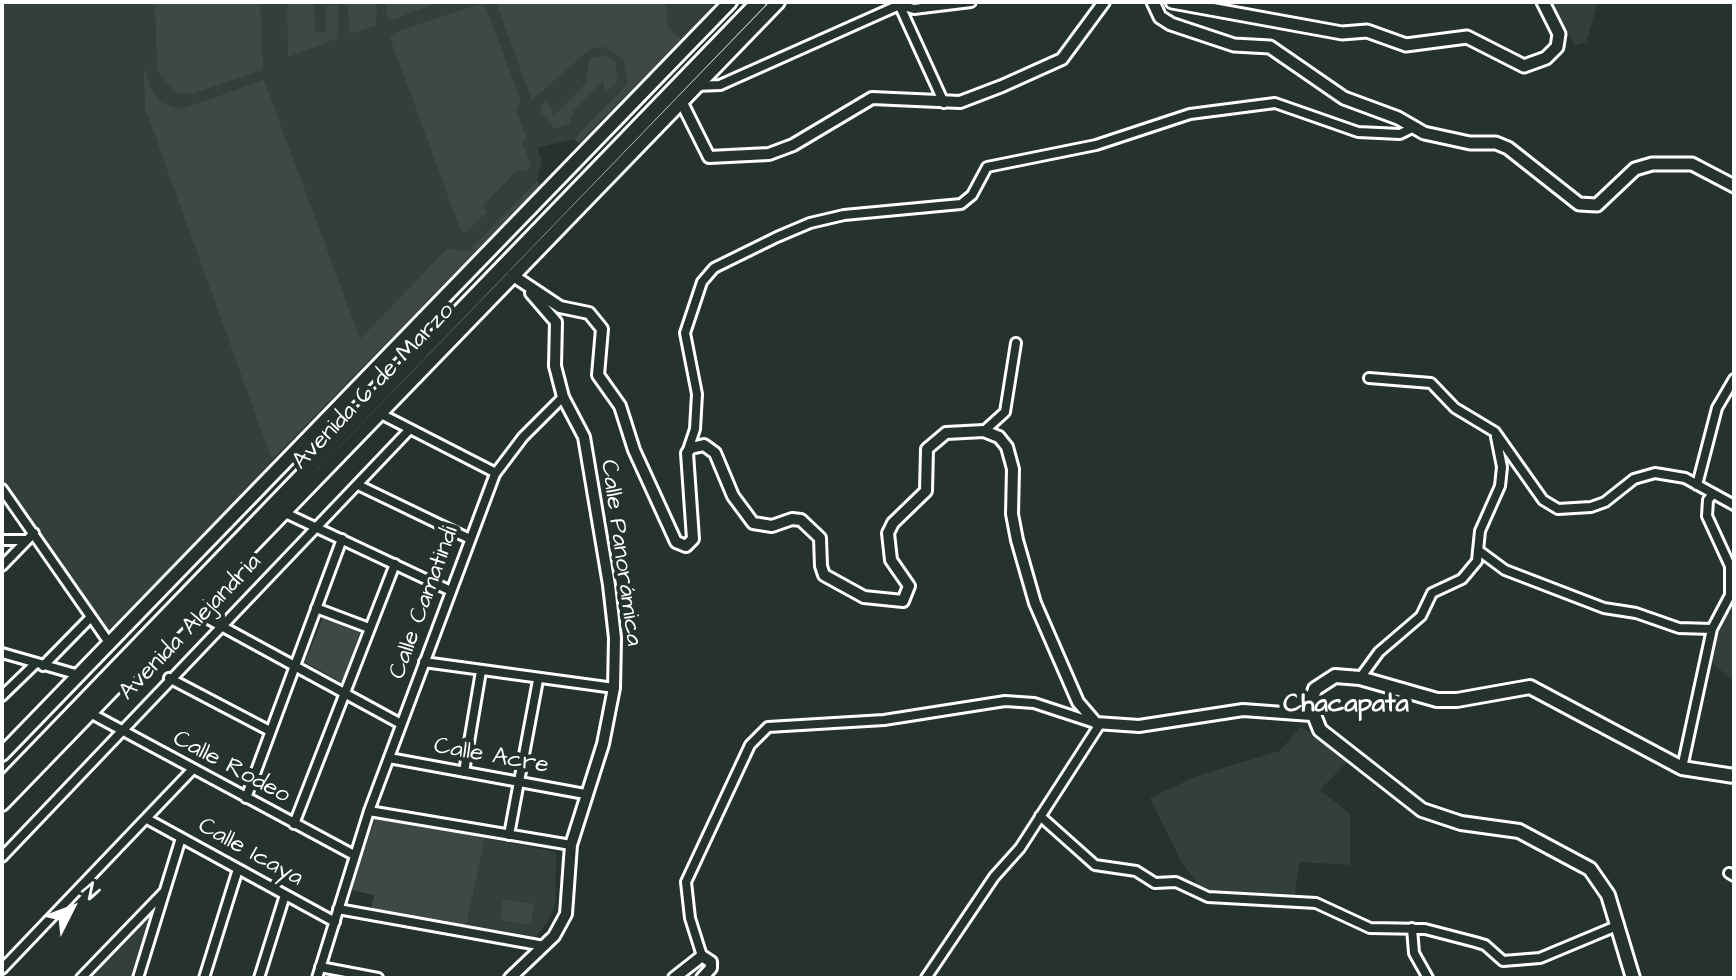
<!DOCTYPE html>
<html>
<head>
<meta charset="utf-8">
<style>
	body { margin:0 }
	#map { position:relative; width:1736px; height:980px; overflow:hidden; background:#26332d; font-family:"Architects Daughter",sans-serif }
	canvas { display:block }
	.frame { position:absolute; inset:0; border:4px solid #fff; pointer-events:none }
	.north { position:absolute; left:32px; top:868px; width:80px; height:80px; -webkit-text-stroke:6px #26332d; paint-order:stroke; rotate:48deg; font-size:22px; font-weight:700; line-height:32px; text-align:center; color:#fff }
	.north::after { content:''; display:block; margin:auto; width:28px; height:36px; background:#fff; clip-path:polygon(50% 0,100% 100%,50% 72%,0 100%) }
</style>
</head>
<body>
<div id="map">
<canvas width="1736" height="980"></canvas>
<div class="frame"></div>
<div class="north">N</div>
</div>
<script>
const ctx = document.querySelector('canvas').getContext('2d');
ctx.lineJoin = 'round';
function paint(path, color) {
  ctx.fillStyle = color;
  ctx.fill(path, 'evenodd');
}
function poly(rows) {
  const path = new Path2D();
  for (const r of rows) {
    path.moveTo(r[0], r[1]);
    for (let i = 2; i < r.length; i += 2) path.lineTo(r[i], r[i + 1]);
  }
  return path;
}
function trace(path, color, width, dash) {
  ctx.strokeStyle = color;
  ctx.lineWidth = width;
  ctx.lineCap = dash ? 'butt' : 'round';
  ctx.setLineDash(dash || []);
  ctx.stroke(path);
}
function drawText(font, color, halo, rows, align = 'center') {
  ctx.font = font + ' "Architects Daughter",sans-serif';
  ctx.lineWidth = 8;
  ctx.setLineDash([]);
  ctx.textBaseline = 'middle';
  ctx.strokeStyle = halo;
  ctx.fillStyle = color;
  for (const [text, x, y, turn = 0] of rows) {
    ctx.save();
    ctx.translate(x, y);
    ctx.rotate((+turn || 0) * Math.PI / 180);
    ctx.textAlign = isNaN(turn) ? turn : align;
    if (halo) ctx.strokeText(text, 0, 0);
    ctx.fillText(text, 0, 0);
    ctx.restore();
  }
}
paint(poly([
	[2,2,718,2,579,143,574,139,537,148,542,162,537,181,540,185,272,460,268,470,105,633,2,480],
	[1553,2,1598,2,1586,42,1574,45],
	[1734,605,1734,682,1709,660,1714,630],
	[1301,727,1348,761,1320,790,1350,814,1350,865,1299,862,1295,894,1208,891,1199,886,1181,861,1150,798,1197,776,1279,751],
	[485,838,556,852,555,904,549,920,533,940,466,927],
	[147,919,150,921,132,978,90,978]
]), '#333f3a');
paint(poly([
	[155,2,260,2,263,70,192,94,175,93,157,70],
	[287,2,314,2,315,32,326,32,326,6,338,4,338,38,288,57],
	[347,2,377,2,376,25,350,34],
	[387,2,439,2,392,20,387,14],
	[666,2,668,28,681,39,579,143,574,139,624,88,628,79,623,59,606,47,590,49,532,100,496,3],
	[481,3,485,5,521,101,516,110,527,138,522,142,531,164,526,172,518,169,483,205,487,212,465,233,461,231,390,38,394,33],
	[606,55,616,62,617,83,605,93,603,81,573,112,569,124,554,129,540,111,542,104,547,100,554,116,586,83,589,59],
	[144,66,150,87,160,102,182,109,264,80,360,339,447,249,469,251,537,181,540,185,272,460,145,108],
	[323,617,360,632,342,683,305,662],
	[376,815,485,838,466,927,371,909,374,895,351,890],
	[503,899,534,904,531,925,500,920]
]), '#3e4944');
const minor = poly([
	[898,2,944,103],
	[900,5,914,9,971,2],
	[696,86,720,85,906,2],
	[1369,378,1431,383,1455,408,1495,432,1543,500,1558,509,1591,507,1605,502,1634,479,1655,473,1685,478,1734,505],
	[379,413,496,473],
	[984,431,1005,412,1016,343],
	[687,453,695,429,697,394,685,333,702,282,714,268,777,237,810,223,844,215,961,204,972,195,987,167,1096,145,1190,114,1275,103,1358,132,1400,134,1414,127],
	[358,485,470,539],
	[1697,485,1717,408,1734,379],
	[2,489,110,644],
	[283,512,451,591],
	[2,540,27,540],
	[1478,550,1505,570,1604,608,1636,613,1679,628,1712,629],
	[2,566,34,533],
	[316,608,369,628],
	[190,609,401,724],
	[2,653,79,675],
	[424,662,614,688],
	[43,666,90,618],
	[169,678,270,731],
	[1360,678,1379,652,1421,616,1432,593,1462,579,1477,561,1480,531,1500,486,1502,467,1496,437],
	[2,696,35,664],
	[90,713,354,855],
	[389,758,585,794],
	[1682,768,1712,629,1730,595,1730,566,1707,516,1708,500,1712,495],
	[464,772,481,671],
	[246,798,342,539],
	[369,811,571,845],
	[1040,816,1095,865,1136,871,1155,883,1176,882,1208,897,1316,903,1370,928,1425,929,1475,942,1485,945,1503,961,1540,958,1619,925],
	[147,819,335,922],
	[294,824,395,564],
	[509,835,538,680],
	[2,857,410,429],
	[1729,873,1734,876],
	[338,909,544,946],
	[1412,928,1414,953,1428,978],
	[702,956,690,918,686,882,750,745,768,727,884,720,1005,701,1034,703,1095,723],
	[320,967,378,978],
	[2,969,193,769],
	[81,978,164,892],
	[138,978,181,838],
	[204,978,238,869],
	[259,978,285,895],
	[317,978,369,811,495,474,523,437,563,397],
	[926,978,994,877,1020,848,1100,724]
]);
const tertiary = poly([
	[681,101,709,157,769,154,793,145,872,98,960,102,1002,86,1062,59,1104,2],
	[512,275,560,307,589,313,602,329,598,375,620,406,634,450,676,542,686,546,693,539,687,453,691,448,704,445,715,453,733,496,753,523,772,526,792,519,801,520,820,538,821,566,824,575,864,597,903,601,909,586,891,560,888,533,893,523,926,491,927,449,946,433,984,431,999,437,1007,447,1013,469,1012,514,1017,540,1035,603,1078,702,1096,723,1139,726,1243,710,1311,715],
	[510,978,554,936,566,914,571,845,603,744,614,688,615,638,609,585,584,437,563,397,555,366,556,322,531,293],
	[674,978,702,956,711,962,711,968,702,978]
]);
const secondary = poly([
	[1153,2,1160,17,1171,24,1234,45,1270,47,1344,98,1398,118,1424,133,1470,143,1496,143,1508,148,1579,204,1597,205,1635,169,1652,164,1692,164,1734,186],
	[1172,2,1342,33,1367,31,1406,45,1467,37,1524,66,1546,58,1557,47,1559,34,1543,2]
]);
const primary = poly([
	[2,754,730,2],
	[2,804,778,2],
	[1633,978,1608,895,1590,869,1519,831,1461,823,1422,810,1320,730,1310,705,1315,689,1335,676,1360,678,1437,700,1457,700,1530,687,1682,768,1734,776]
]);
const trunk = poly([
	[2,787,759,2]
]);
trace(minor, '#fff', 14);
trace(tertiary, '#fff', 16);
trace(secondary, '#fff', 17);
trace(primary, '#fff', 18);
trace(trunk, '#fff', 20);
trace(minor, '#26332d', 8);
trace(tertiary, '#26332d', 10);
trace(secondary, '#26332d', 11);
trace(primary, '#26332d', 12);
trace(trunk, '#26332d', 14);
drawText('24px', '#fff', '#26332d', [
	["Avenida 6 de Marzo",374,387,-46],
	["Calle Panorámica",620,553,82],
	["Calle Camatindi",425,603,-70],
	["Avenida Alejandria",191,628,-46],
	["Calle Acre",491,757,10],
	["Calle Rodeo",231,768,28],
	["Calle Icaya",250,853,29]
]);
drawText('bold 26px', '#fff', '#26332d', [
	["Chacapata",1346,706]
]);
</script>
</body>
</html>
